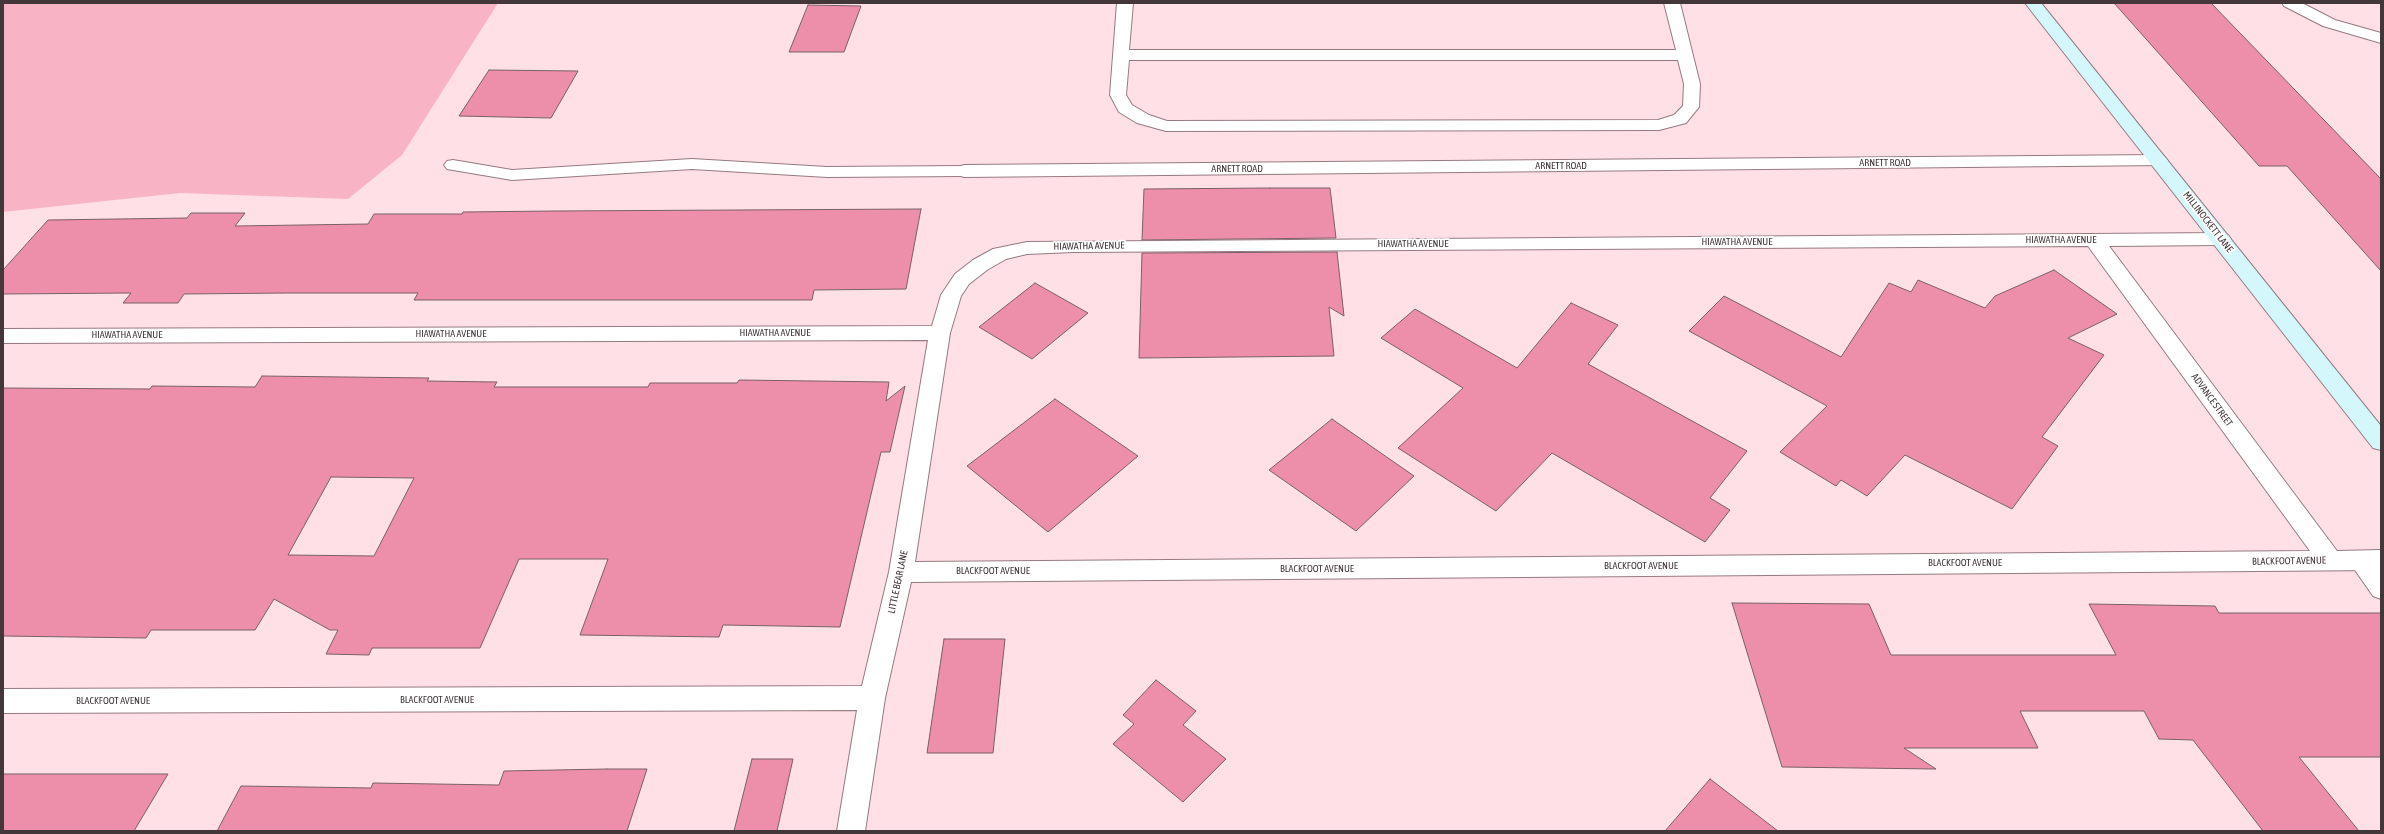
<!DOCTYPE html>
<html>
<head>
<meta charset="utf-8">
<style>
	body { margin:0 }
	#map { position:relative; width:2384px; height:834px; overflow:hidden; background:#ffe0e7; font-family:"Asap Condensed",sans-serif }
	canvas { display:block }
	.frame { position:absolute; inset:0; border:4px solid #43373a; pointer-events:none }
</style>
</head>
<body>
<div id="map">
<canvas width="2384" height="834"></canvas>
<div class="frame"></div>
</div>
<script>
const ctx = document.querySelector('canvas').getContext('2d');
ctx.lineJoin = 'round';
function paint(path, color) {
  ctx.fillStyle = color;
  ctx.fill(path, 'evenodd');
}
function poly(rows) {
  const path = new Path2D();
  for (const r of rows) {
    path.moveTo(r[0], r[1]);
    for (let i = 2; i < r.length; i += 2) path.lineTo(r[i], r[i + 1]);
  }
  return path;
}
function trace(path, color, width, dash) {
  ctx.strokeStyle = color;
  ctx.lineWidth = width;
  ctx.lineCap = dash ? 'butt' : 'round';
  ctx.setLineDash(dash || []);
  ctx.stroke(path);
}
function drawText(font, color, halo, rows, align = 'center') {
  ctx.font = font + ' "Asap Condensed",sans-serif';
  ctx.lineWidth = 3.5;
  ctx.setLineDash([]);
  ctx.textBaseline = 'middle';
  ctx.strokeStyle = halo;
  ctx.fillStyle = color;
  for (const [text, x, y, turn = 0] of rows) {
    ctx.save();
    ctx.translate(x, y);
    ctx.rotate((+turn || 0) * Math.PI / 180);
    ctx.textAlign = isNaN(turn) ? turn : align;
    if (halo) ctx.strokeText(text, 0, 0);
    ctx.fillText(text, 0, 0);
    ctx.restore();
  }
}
paint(poly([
	[3,3,498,3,402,155,348,199,180,193,3,212]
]), '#f8b3c5');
const building = poly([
	[2114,3,2211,3,2381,179,2381,271,2287,166,2259,166,2114,3],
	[808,5,861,6,844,52,789,52,808,5],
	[489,70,578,71,551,118,459,116,489,70],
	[1270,188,1330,188,1336,238,1142,240,1144,189,1270,188],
	[921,209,906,289,814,290,812,300,414,300,418,293,288,293,184,294,178,303,123,303,131,293,3,294,3,270,48,220,187,218,191,213,245,213,235,226,368,224,374,214,462,214,463,212,554,211,921,209],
	[1337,252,1344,316,1329,307,1334,356,1139,358,1142,253,1337,252],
	[2054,270,2117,314,2068,338,2104,355,2042,437,2058,446,2012,509,1905,455,1867,496,1841,480,1836,486,1780,452,1827,406,1689,331,1724,296,1841,357,1889,283,1911,292,1918,280,1985,308,1995,296,2054,270],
	[1035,283,1088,313,1032,359,979,327,1035,283],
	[1571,303,1618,325,1588,364,1747,451,1710,498,1730,510,1705,542,1552,453,1496,511,1398,448,1463,388,1381,338,1415,309,1517,368,1571,303],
	[262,376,429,378,427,381,497,382,494,387,648,387,650,383,737,383,739,380,889,382,886,401,905,386,890,452,881,452,840,627,723,625,719,637,580,635,608,559,519,559,480,648,372,648,369,655,326,654,338,630,330,630,274,599,255,630,151,630,146,638,3,636,3,388,150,389,152,386,255,387,262,376],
	[331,477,414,478,374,556,288,555,331,477],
	[1055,399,1138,456,1048,532,967,466,1055,399],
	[1332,419,1414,476,1356,531,1269,470,1332,419],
	[1732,603,1869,604,1891,655,2116,655,2089,604,2215,606,2219,613,2381,613,2381,757,2299,757,2359,831,2263,831,2193,740,2159,739,2144,711,2020,711,2038,748,1904,748,1936,769,1782,767,1732,603],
	[944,639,1005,639,993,753,927,753,944,639],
	[1156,680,1196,711,1183,725,1226,759,1183,802,1113,744,1134,724,1123,715,1156,680],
	[752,759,793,759,777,831,734,831,752,759],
	[607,769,647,769,627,831,217,831,241,786,371,788,373,783,499,785,504,771,607,769],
	[3,774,168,774,134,831,3,831,3,774],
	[1710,779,1778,831,1665,831,1710,779]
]);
paint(building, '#ed8faa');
trace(building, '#796066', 1);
const lane = poly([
	[1117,3,1133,3,1129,50,1676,50,1664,3,1680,3,1700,84,1699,107,1686,123,1659,130,1166,131,1137,123,1119,112,1110,95,1117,3],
	[1129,60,1678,60,1684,84,1683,106,1674,115,1658,120,1167,121,1149,115,1132,105,1126,95,1129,60],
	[692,159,827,167,964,166,970,167,973,171,970,175,964,176,827,177,692,169,512,180,453,170,447,169,444,165,447,161,453,160,512,170,692,159],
	[2360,551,2368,553,2381,571,2381,599,2373,596,2348,560,2352,553,2360,551]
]);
const street = poly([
	[2282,3,2302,3,2335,20,2381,33,2381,43,2323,26,2284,6,2282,3],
	[2159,155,2165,157,2168,161,2165,165,964,177,958,175,955,171,958,167,964,165,2159,155],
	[2221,233,2228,235,2231,239,2228,243,2221,245,2109,246,2337,551,2381,550,2381,570,911,582,885,698,865,831,837,831,857,710,3,713,3,689,862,686,889,572,928,340,3,343,3,329,932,326,941,295,955,274,973,260,993,249,1027,242,2221,233],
	[2088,246,2310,551,915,562,950,333,961,296,969,284,987,270,1006,259,1027,254,1073,252,2088,246]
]);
const secondary = poly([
	[2025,3,2041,3,2381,426,2381,450,2373,448,2025,3]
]);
trace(lane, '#957a81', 2);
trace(street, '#957a81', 2);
trace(secondary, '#957a81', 2);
paint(lane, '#fff');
paint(street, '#fff');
paint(secondary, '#d4f7fb');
drawText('10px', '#43373a', '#fff', [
	["ARNETT ROAD",1885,163],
	["ARNETT ROAD",1561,166],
	["ARNETT ROAD",1237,169],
	["MILLINOCKETT LANE",2208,222,52],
	["HIAWATHA AVENUE",2061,240],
	["HIAWATHA AVENUE",1737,242],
	["HIAWATHA AVENUE",1413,244],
	["HIAWATHA AVENUE",1089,246,-1],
	["HIAWATHA AVENUE",775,333],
	["HIAWATHA AVENUE",451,334],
	["HIAWATHA AVENUE",127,335],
	["ADVANCE STREET",2212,400,54],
	["BLACKFOOT AVENUE",2289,561,-1],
	["BLACKFOOT AVENUE",1965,563],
	["BLACKFOOT AVENUE",1641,566],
	["BLACKFOOT AVENUE",1317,569],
	["BLACKFOOT AVENUE",993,571],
	["LITTLE BEAR LANE",898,582,-78],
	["BLACKFOOT AVENUE",437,700],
	["BLACKFOOT AVENUE",113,701]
]);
</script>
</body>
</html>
